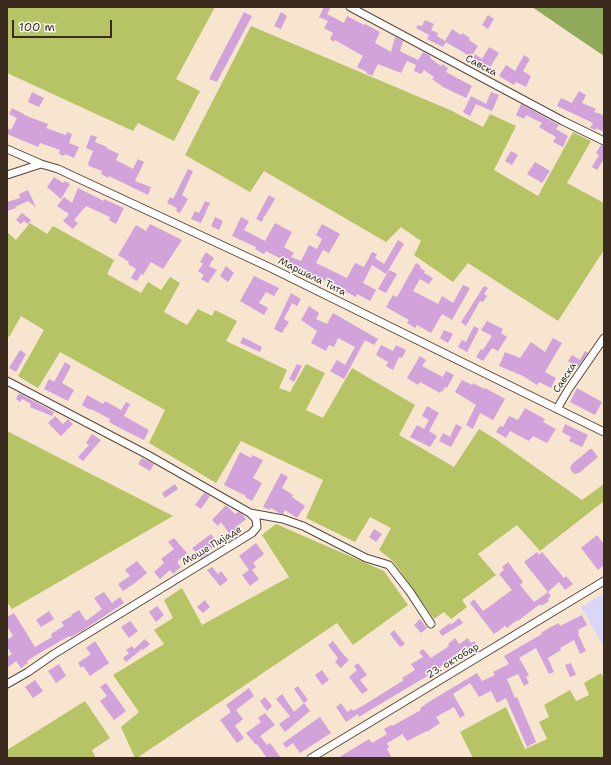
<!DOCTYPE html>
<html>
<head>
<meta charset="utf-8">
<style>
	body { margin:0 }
	#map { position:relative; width:611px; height:765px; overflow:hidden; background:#f7e5d0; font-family:"Shantell Sans",sans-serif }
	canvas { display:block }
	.frame { position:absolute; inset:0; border:8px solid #3b2a1e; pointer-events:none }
	.scale { position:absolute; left:12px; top:20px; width:100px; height:18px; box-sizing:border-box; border:2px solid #3b2a1e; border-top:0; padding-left:5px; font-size:12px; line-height:14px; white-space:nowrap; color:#3b2a1e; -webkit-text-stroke:3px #fdfcf7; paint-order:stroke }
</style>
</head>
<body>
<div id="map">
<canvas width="611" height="765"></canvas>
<div class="frame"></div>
<div class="scale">100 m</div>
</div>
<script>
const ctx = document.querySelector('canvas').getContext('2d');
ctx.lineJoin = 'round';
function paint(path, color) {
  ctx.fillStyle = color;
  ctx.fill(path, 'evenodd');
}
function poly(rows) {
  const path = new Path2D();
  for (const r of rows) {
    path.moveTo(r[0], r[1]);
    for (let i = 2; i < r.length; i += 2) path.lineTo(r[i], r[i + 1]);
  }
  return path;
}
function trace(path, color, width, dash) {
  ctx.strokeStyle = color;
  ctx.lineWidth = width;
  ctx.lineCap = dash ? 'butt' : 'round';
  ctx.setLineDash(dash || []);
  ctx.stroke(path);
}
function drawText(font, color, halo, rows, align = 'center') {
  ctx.font = font + ' "Shantell Sans",sans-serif';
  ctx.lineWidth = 3;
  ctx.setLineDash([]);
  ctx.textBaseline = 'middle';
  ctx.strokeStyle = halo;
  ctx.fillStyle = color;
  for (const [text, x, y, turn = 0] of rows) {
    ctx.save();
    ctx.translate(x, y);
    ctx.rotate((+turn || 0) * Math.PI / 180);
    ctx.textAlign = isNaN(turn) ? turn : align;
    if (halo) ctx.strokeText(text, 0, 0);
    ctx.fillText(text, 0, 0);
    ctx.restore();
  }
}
paint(poly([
	[604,593,604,645,603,646,581,607]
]), '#d9d7f8');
paint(poly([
	[7,7,215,7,176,79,200,91,174,141,138,123,133,131,7,73],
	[251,26,450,110,483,127,490,114,516,126,494,170,538,196,573,132,591,141,567,183,604,203,604,250,558,321,468,263,453,282,414,255,421,241,401,227,386,242,264,171,250,192,185,155],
	[30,223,47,234,53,226,114,260,107,274,141,293,148,282,161,290,170,277,180,283,164,312,187,325,198,309,212,316,215,310,237,321,226,341,287,370,279,388,290,392,306,364,325,373,306,410,323,418,352,368,415,405,399,435,454,467,479,429,497,440,582,500,604,484,604,501,540,551,517,525,478,554,496,575,462,600,467,607,451,619,444,612,434,619,393,561,379,550,391,528,370,517,355,542,306,518,323,480,241,441,216,483,149,443,165,410,60,352,38,388,18,376,44,330,21,316,9,337,7,336,7,232,16,240],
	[7,431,173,516,12,609,7,602],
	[276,524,384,571,408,605,353,645,337,623,137,758,135,758,121,727,139,712,113,675,164,644,154,630,173,618,164,600,182,588,202,625,289,577,262,535],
	[601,673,604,679,604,758,473,758,460,732,506,707,525,749,547,739,539,722,549,717,544,705,570,690,576,701,589,695,584,683],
	[85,701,110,738,92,750,96,758,7,758,7,750]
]), '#b6c466');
paint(poly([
	[532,7,604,7,604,56]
]), '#90aa5b');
paint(poly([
	[324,7,331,7,327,14,344,23,347,16,364,25,365,24,380,32,375,43,391,52,395,37,403,41,400,51,418,60,423,52,431,56,430,58,441,66,442,64,448,68,446,72,472,86,466,98,443,87,432,79,434,77,424,70,421,74,414,71,416,65,407,61,401,73,378,64,372,76,366,73,367,72,357,67,363,56,335,40,334,42,330,39,333,33,324,28,328,21,319,17],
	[244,12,252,16,217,82,209,79],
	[281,12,287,16,281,29,274,26],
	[488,15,494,19,488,29,482,25],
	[425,20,434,24,431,30,438,33,437,36,445,41,452,29,461,35,462,33,470,38,469,40,478,46,471,57,446,42,443,47,427,39,429,35,416,28,418,25,422,26],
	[489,47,499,53,487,72,471,62,475,54,482,59],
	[524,55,530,59,523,71,531,76,526,87,516,82,514,85,499,76,506,65,515,71],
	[579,91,586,95,582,103,596,109,594,112,604,115,604,132,596,128,596,130,590,128,593,123,557,106,561,98,572,103],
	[32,92,44,98,39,107,28,102],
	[491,92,499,95,492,111,476,104,470,116,463,112,471,96,486,104],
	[521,104,559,125,556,129,568,136,563,147,553,142,556,137,539,127,542,123,526,115,524,119,516,115],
	[12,108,24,114,24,115,48,124,46,128,66,135,67,132,72,134,69,143,79,147,74,158,65,154,64,156,59,154,60,150,40,143,38,147,7,134,7,128,11,130,17,118,9,114],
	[91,135,97,137,95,142,107,147,106,148,119,154,116,160,133,169,138,159,144,162,135,181,151,187,148,195,109,176,108,178,101,174,102,171,89,166,88,164,93,151,86,148],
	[601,145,604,146,604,159,597,170,592,167,599,155,596,153],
	[511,151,518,155,512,165,505,161],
	[535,162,550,171,542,183,527,174],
	[188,169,193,171,182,195,188,199,180,213,176,211,177,208,167,203,170,197,173,199],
	[54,177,63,183,65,181,70,184,61,199,47,187],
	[78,188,104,201,104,199,124,208,116,224,109,220,110,217,86,206,74,220,78,223,73,229,63,221,69,214,57,206,64,197,72,203],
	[28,190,36,207,28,201,15,207,16,208,7,211,7,202,20,198,19,194],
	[269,195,275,199,265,216,264,216,262,222,256,219],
	[205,201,210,203,201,223,191,219,195,211,199,213],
	[22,213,31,220,28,224,24,221,21,224,16,220],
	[215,217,223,221,219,230,211,226],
	[241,217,249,221,244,230,265,241,275,223,292,232,284,247,294,253,291,257,301,261,309,245,317,249,322,239,316,235,322,224,340,234,329,253,323,250,316,263,347,278,355,263,364,267,372,252,377,254,375,258,384,264,398,240,404,244,386,274,372,265,363,283,376,290,370,301,357,294,356,297,318,277,318,279,294,269,295,266,266,251,264,254,255,249,256,247,232,236],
	[150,224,182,240,163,269,151,262,143,275,141,274,137,281,131,278,136,269,128,264,129,262,118,255,136,225,146,231],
	[206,252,214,258,209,266,217,270,208,283,201,279,204,275,198,271,203,264,200,262],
	[416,263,421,266,420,268,425,271,424,273,433,278,429,284,420,279,413,291,438,304,442,296,453,303,463,285,470,288,452,320,442,314,431,333,417,325,415,328,407,323,409,320,386,307,393,295,397,297],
	[226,266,234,273,228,282,220,276],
	[389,270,397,274,386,293,378,289],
	[254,276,279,288,274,296,266,292,259,303,268,308,264,315,240,301],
	[484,286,488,288,484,294,487,296,483,302,480,301,466,326,461,322],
	[291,293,301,299,297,306,292,303,284,319,289,322,282,333,274,329],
	[309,306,319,313,316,319,327,324,333,313,378,339,374,345,365,340,344,379,330,371,337,360,345,365,355,347,338,338,334,347,329,345,326,351,311,343,317,331,301,320],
	[487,321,503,329,501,333,507,337,498,351,492,348,483,361,476,357,481,349,483,350,492,336,481,330],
	[474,326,479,329,467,352,458,347,462,340,466,342],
	[444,330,453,334,448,343,440,338],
	[243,337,262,347,260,352,240,343],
	[553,338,562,343,545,372,556,378,551,388,539,382,537,385,523,376,499,366,505,352,520,358,531,342,545,352],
	[381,345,393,351,396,345,406,350,402,358,399,357,393,370,386,366,388,362,376,355],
	[20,350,26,354,16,372,9,368],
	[585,351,588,353,578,367,568,361,572,355,580,360],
	[420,356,426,360,422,366,443,377,446,371,454,375,447,388,445,387,442,392,441,391,440,393,420,382,418,385,407,378],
	[65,362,71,366,62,383,74,390,68,401,44,389,49,379,54,382],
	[297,364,302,366,294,382,289,379],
	[462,380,472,385,473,383,484,389,485,388,505,399,493,420,480,413,473,429,466,425,476,405,455,392],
	[577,388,602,402,595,415,570,402],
	[19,393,54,412,52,416,30,407,31,404,22,399,20,402,16,399],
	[87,395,103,404,105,401,121,410,126,402,130,404,124,416,149,430,144,440,122,429,109,422,110,419,91,409,90,410,82,405],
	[427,406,439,413,429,431,437,436,430,447,410,437,417,425,424,429,429,420,422,416],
	[525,408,545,419,543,422,556,429,547,443,533,436,529,441,510,431,506,438,496,432,500,426,503,427,509,416,518,420],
	[55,416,63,424,68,419,73,424,61,436,48,423],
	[456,424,462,427,451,447,439,441,443,433,450,437],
	[565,424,588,435,582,447,569,441,571,437,562,432],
	[92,434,101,440,83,461,78,457,89,445,86,443],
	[590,449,592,449,598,457,579,473,575,474,572,472,570,468,572,464],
	[240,452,251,458,252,455,263,460,253,478,262,483,252,501,245,497,246,496,224,485],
	[142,458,154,464,150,471,138,464],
	[281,473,288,477,282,488,293,495,292,497,305,506,297,518,285,510,283,514,279,513,271,508,270,510,263,507],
	[175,484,178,489,165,498,162,493],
	[204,493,210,496,201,509,195,505],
	[226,505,235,514,238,512,242,514,246,519,235,528,239,534,225,544,221,539,229,533,221,522,218,526,212,520],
	[374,529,382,534,376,542,369,537],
	[211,534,218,544,206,553,208,554,201,559,192,548],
	[597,535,604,544,604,565,598,570,581,548],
	[174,538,187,553,177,562,181,567,173,574,170,570,160,579,154,572,164,563,161,559,174,549,168,542],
	[256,543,264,554,253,563,256,567,252,570,259,579,250,586,242,575,249,570,239,556],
	[537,552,539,555,542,552,564,578,566,576,573,584,565,590,559,582,548,592,524,562],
	[137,561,147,573,135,583,123,591,118,584,130,576,125,570],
	[508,562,523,582,520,585,534,602,548,592,551,596,548,599,549,601,541,606,540,604,518,621,517,620,507,628,505,626,494,634,470,603,474,599,483,611,512,590,499,574,504,570,502,567],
	[212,567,218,574,221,571,228,580,220,586,207,570],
	[104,592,112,603,120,597,124,603,82,631,70,637,69,636,38,654,27,661,28,663,21,668,16,661,7,668,7,657,12,654,7,647,7,640,13,636,7,626,7,617,14,613,35,647,52,637,51,634,64,626,61,622,72,616,71,615,79,610,86,621,102,609,94,598],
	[205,600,210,607,203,613,197,607],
	[157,606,164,615,156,622,149,612],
	[49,611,54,619,41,627,36,620],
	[582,615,587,625,578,630,579,633,578,634,586,651,580,654,574,640,560,648,561,650,548,658,554,672,549,674,536,648,519,658,529,675,526,677,529,683,524,686,518,674,507,679,515,698,517,697,536,742,527,747,506,698,497,703,491,691,479,697,470,683,453,694,465,715,460,718,454,707,436,717,440,723,427,732,427,731,407,741,402,734,398,737,387,743,389,747,387,749,392,758,338,758,369,739,372,743,387,734,384,729,391,725,392,726,421,710,420,708,432,700,477,673,482,681,495,675,493,672,509,664,504,656,542,634,541,633,549,628,559,623,560,626],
	[459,618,463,623,442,636,439,631,450,623,451,625],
	[420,619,427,628,421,633,414,625],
	[130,621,138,631,129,638,121,627],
	[394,630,405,644,400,647,390,634],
	[455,638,459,644,468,638,471,643,474,641,477,645,469,651,466,646,434,672,372,709,359,717,358,714,346,722,336,707,341,703,347,712,352,709,353,711,364,705,404,680,402,678,415,670,411,664,423,657,419,652,423,649,431,658,449,646,448,644],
	[145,639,150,644,143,650,142,649,126,662,123,658,129,653,126,650,132,646,134,649],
	[95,641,109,663,90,676,83,666,81,668,78,663,91,654,86,648],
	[333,641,343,654,349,660,341,668,335,662,338,658,328,645],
	[358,663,367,675,360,680,368,690,362,694,349,677,357,670,354,666],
	[571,663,576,675,570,677,565,665],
	[59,664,66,676,56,683,48,671],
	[322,670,329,680,322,685,315,675],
	[35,680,43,691,33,698,25,687],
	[106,683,126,711,114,720,100,701,107,696,100,687],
	[298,686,308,700,304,703,294,689],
	[249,688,254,696,236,710,243,719,235,726,244,738,237,743,220,720,231,712,226,705],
	[282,694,294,712,304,703,310,711,285,732,279,724,290,716,276,699],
	[265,697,272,706,267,711,260,701],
	[265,713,275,725,260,736,267,745,270,743,281,758,267,758,257,744,256,745,246,733,261,722,258,718],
	[320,717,331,733,300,753,293,743,286,748,283,743]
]), '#d1a3da');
const minor = poly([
	[350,7,563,121,604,141],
	[7,149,41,164,58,169,273,269,604,432],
	[7,175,41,164],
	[7,381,148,455,250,513,256,519,257,527,252,533,54,654,28,672,7,684],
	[557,409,568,390,604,338],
	[250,513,283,519,303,526,366,558,389,565,410,592,431,624],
	[311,758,604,581]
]);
trace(minor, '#574639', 9);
trace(minor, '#fff', 7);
drawText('10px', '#3b2a1e', '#fdfcf7', [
	["Савска",481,66,28],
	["Маршала Тита",312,277,26],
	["Савска",565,378,-57],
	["Моше Пијаде",212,546,-31],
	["23. октобар",453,661,-31]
]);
</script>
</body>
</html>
